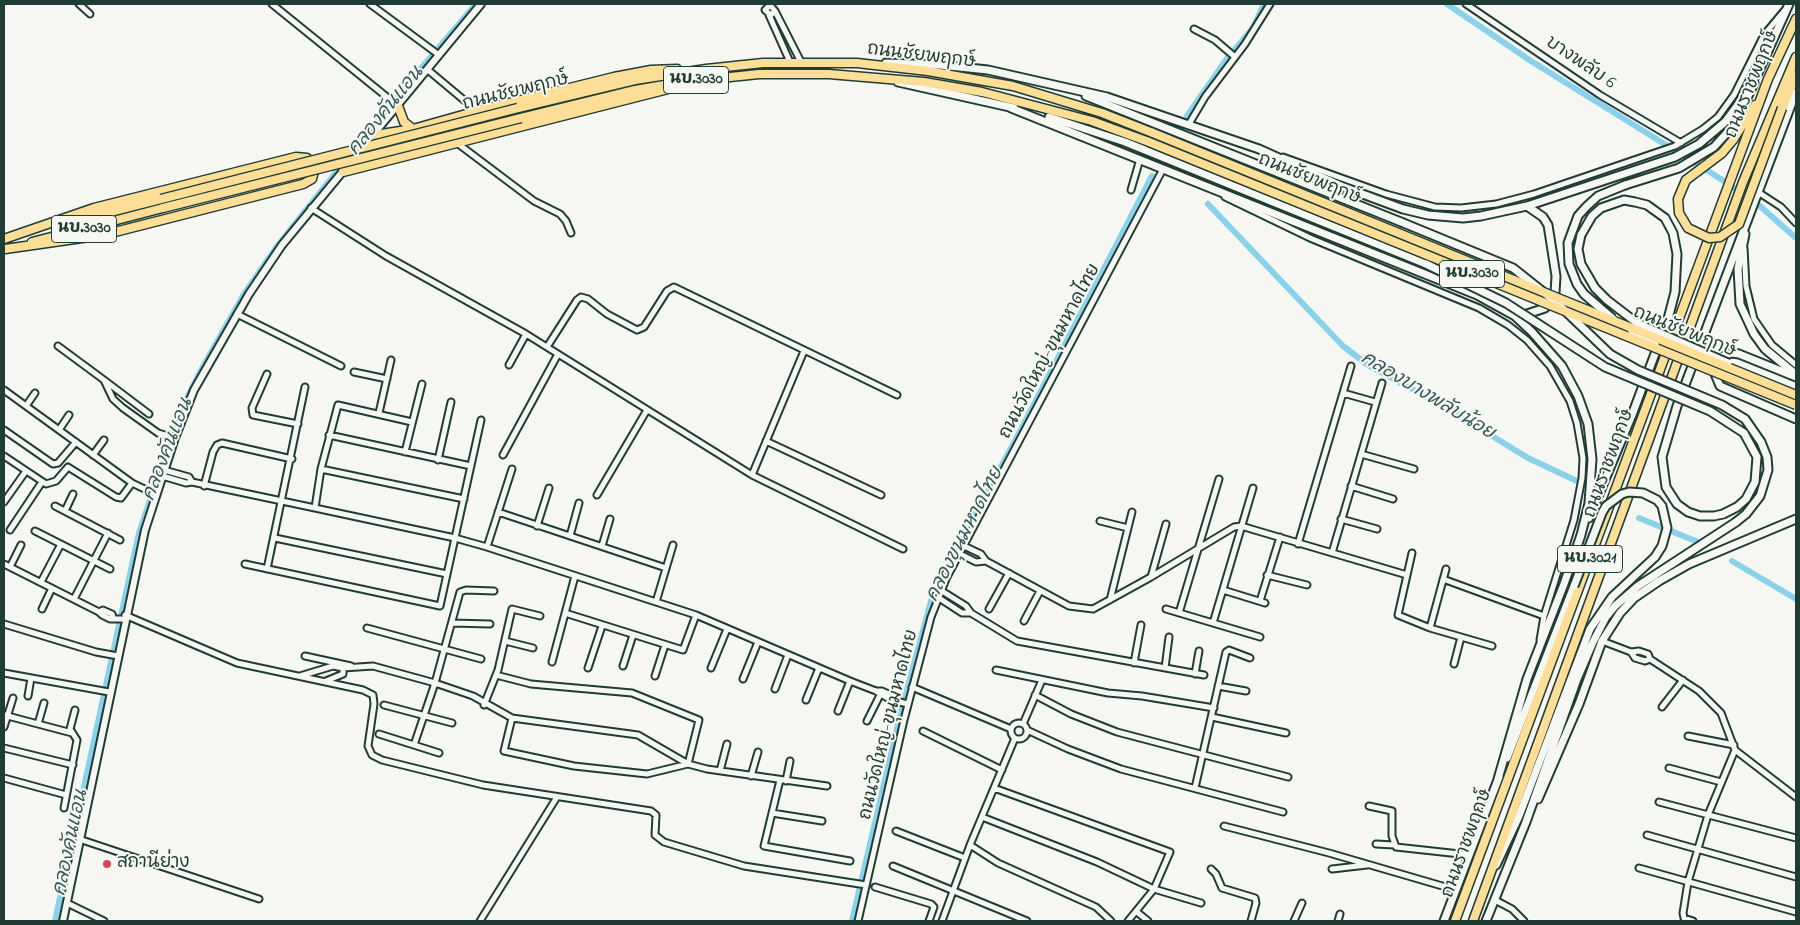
<!DOCTYPE html>
<html>
<head>
<meta charset="utf-8">
<style>
	body { margin:0 }
	#map { position:relative; width:1800px; height:925px; overflow:hidden; background:#f6f6f2; font-family:"Indie Flower",sans-serif }
	canvas { display:block }
	.frame { position:absolute; inset:0; border:5px solid #1f3d34; pointer-events:none }
</style>
</head>
<body>
<div id="map">
<canvas width="1800" height="925"></canvas>
<div class="frame"></div>
</div>
<script>
const ctx = document.querySelector('canvas').getContext('2d');
ctx.lineJoin = 'round';
function poly(rows) {
  const path = new Path2D();
  for (const r of rows) {
    if (r.length === 3) {
      path.moveTo(r[0] + r[2], r[1]);
      path.arc(r[0], r[1], r[2], 0, 2 * Math.PI);
      continue;
    }
    path.moveTo(r[0], r[1]);
    for (let i = 2; i < r.length; i += 2) path.lineTo(r[i], r[i + 1]);
  }
  return path;
}
function trace(path, color, width, dash) {
  ctx.strokeStyle = color;
  ctx.lineWidth = width;
  ctx.lineCap = dash ? 'butt' : 'round';
  ctx.setLineDash(dash || []);
  ctx.stroke(path);
}
function drawText(font, color, halo, rows, align = 'center') {
  ctx.font = font + ' "Indie Flower","Playpen Sans Thai",sans-serif';
  ctx.lineWidth = 4;
  ctx.setLineDash([]);
  ctx.textBaseline = 'middle';
  ctx.strokeStyle = halo;
  ctx.fillStyle = color;
  for (const [text, x, y, turn = 0] of rows) {
    ctx.save();
    ctx.translate(x, y);
    ctx.rotate((+turn || 0) * Math.PI / 180);
    ctx.textAlign = isNaN(turn) ? turn : align;
    if (halo) ctx.strokeText(text, 0, 0);
    ctx.fillText(text, 0, 0);
    ctx.restore();
  }
}
trace(poly([
	[1447,4,1531,61,1724,181,1761,207,1796,238],
	[1187,116,1226,60,1253,28,1264,4],
	[1208,204,1343,346,1368,365,1440,404,1528,458,1579,482],
	[1639,518,1703,544],
	[1732,561,1796,599],
	[55,921,139,533,179,414,200,372,244,294,278,245,389,106,476,4],
	[852,921,901,712,934,590,1015,441,1152,176]
]), '#8ad1eb', 6);
const minor = poly([
	[79,4,90,14],
	[272,4,398,106],
	[370,4,439,55],
	[1466,4,1600,95,1681,143],
	[770,5,775,11,771,15,765,10,771,4],
	[775,11,801,62],
	[769,15,790,62],
	[1194,29,1215,40,1235,57],
	[428,70,477,111],
	[1189,124,1205,97,1245,44,1270,4],
	[457,143,534,201,560,214,566,221,571,233],
	[1283,157,1386,194,1435,207,1461,208,1496,204,1534,194,1675,146,1703,129,1718,117,1734,95,1764,35,1784,11],
	[1131,190,1140,159],
	[1758,192,1781,207,1796,223],
	[1225,197,1310,238,1479,308,1508,325,1527,340,1550,366,1570,401,1577,423,1583,458,1582,478,1574,520,1544,616,1540,640],
	[311,208,386,256,526,334,752,475,903,549],
	[1744,248,1746,286,1754,319,1772,345,1796,365],
	[237,314,341,366],
	[58,346,104,380,113,399,123,408,158,433,175,438],
	[547,347,577,300,581,297,588,299,607,314,637,330,644,327,667,291,674,287,897,395],
	[509,365,526,334],
	[354,372,387,379],
	[267,374,252,408,253,415,298,424],
	[104,380,149,414],
	[4,390,132,483],
	[1343,393,1375,402],
	[26,406,35,393],
	[379,413,391,360],
	[4,430,53,464,58,463,76,442],
	[59,430,69,415],
	[329,435,471,466],
	[766,441,881,495],
	[405,452,422,384],
	[1361,454,1414,469],
	[93,455,104,440],
	[503,455,558,354],
	[4,456,46,484,56,481,68,467,116,497,121,498,132,483,155,494],
	[438,460,451,402],
	[321,469,464,499],
	[164,470,189,477,192,482],
	[752,475,804,351],
	[162,476,186,483,192,482,315,508,455,538,487,547,696,615,850,681,876,691,882,691,893,696,895,700],
	[204,486,213,452,217,445,222,443,292,459],
	[1351,486,1393,499],
	[597,495,647,410],
	[4,502,26,471],
	[55,506,120,540],
	[315,508,321,469,338,405,412,422],
	[65,511,73,494],
	[498,512,666,568],
	[1341,519,1377,529],
	[1100,521,1128,528],
	[537,526,549,488],
	[10,530,42,482],
	[35,531,110,569],
	[570,536,579,503],
	[275,538,447,574],
	[1298,544,1351,366],
	[602,546,610,519],
	[964,546,981,554,986,561,1069,606,1093,609,1151,577,1234,527,1241,526,1407,575],
	[487,547,512,469],
	[1332,553,1382,383],
	[1412,553,1398,615,1430,628,1492,646],
	[960,554,976,562,986,561],
	[4,564,99,612,102,615,110,619,124,619],
	[245,564,440,606,481,420],
	[10,567,21,545],
	[267,569,305,387],
	[1267,575,1307,585],
	[1151,577,1166,524],
	[1443,579,1544,616],
	[41,582,61,544],
	[1223,590,1265,603],
	[942,591,966,606,971,613,1017,641,1204,675],
	[939,598,962,613,971,613],
	[74,599,108,533],
	[1110,600,1132,512],
	[1260,601,1280,537],
	[656,602,673,545],
	[42,609,52,588],
	[989,609,1009,573],
	[1166,609,1260,637],
	[99,612,103,610,112,614,113,617],
	[565,613,683,650,696,615],
	[1179,613,1219,479],
	[125,615,237,663,363,690,373,695,374,704,368,746,372,755,382,760,483,785,651,811,656,815,655,835,664,842,744,866,866,885],
	[1024,621,1040,591],
	[452,623,490,624],
	[1213,623,1253,488],
	[4,624,96,652,118,656],
	[367,628,481,659],
	[1430,628,1446,569],
	[505,641,533,648],
	[1602,641,1631,652,1639,651,1648,654,1650,659,1699,691,1721,713,1735,750,1796,797],
	[1631,652,1635,658,1645,661,1650,659],
	[305,656,351,666],
	[552,662,575,576],
	[1134,663,1141,625],
	[1454,664,1461,637],
	[623,666,633,635],
	[343,668,373,666,435,683,473,696,512,718,638,735,688,764,707,769,827,786],
	[588,668,602,626],
	[711,668,727,629],
	[1165,668,1169,637],
	[996,670,1108,693,1142,696,1214,708],
	[4,673,109,692],
	[1195,674,1199,651],
	[496,675,531,684,632,693,699,720,688,764,647,774,574,766,504,751,512,718],
	[300,676,333,666,343,668,343,674,326,681],
	[655,676,665,645],
	[743,679,758,642],
	[1218,686,1246,691],
	[912,687,1011,729],
	[775,689,788,655],
	[876,691,891,700,908,704],
	[1035,695,1071,714,1117,732,1288,777],
	[28,696,31,678],
	[806,700,819,668],
	[384,705,452,723],
	[484,705,498,670,512,609,540,616],
	[1662,707,1683,680],
	[838,711,850,681],
	[4,715,72,733],
	[1212,717,1286,733],
	[867,721,881,693],
	[1019,731,8],
	[38,724,44,703],
	[1023,724,1042,680],
	[4,727,13,698],
	[1027,730,1068,749,1121,769,1283,812],
	[923,731,1002,770],
	[379,734,439,753],
	[1688,736,1734,745],
	[414,745,435,683,460,592,466,590,494,591],
	[4,748,73,765],
	[1669,768,1721,782],
	[720,771,727,744],
	[751,776,758,752],
	[4,778,66,795],
	[780,780,764,846,850,861],
	[786,781,790,761],
	[994,788,1170,852,1154,889,1128,921],
	[1195,788,1226,652,1229,650,1250,658],
	[1659,802,1796,838],
	[1369,806,1392,811,1392,836,1396,847,1469,855],
	[64,808,77,740,70,729,75,710],
	[772,813,822,821],
	[982,817,1097,862,1154,889,1201,903],
	[1224,826,1329,853,1456,890],
	[896,831,965,858],
	[1647,835,1796,877],
	[79,839,259,899],
	[1376,844,1394,845],
	[970,845,998,863,1096,907,1111,921],
	[893,866,1027,921],
	[1639,868,1796,912],
	[1211,869,1216,874,1222,888,1255,898,1256,903,1251,921],
	[1332,869,1367,865],
	[875,887,931,904,934,907,929,921],
	[1495,900,1512,909,1524,921],
	[67,903,104,921],
	[1137,912,1148,921],
	[480,921,557,797],
	[858,921,904,720,931,617,946,579,1163,169],
	[942,921,970,845,1015,738],
	[1294,921,1302,903],
	[1338,921,1340,914],
	[1693,921,1684,918,1683,913,1688,882,1708,815,1735,750]
]);
const tertiary = poly([
	[63,921,145,530,175,438,194,390,249,294,282,245,481,4]
]);
const secondary = poly([
	[886,63,940,65,988,70,1107,97,1259,149,1341,186,1403,209,1428,215,1463,218,1481,216,1527,206,1675,157,1699,144,1725,122,1737,106,1759,70],
	[1758,73,1789,4],
	[898,82,1014,108],
	[1086,96,1401,222],
	[1011,108,1477,295,1515,316,1532,332,1562,366,1578,396,1588,424,1592,459,1589,503,1581,535,1564,584,1527,679,1498,779],
	[1049,117,1125,142,1426,264],
	[1625,185,1679,168,1714,147,1735,124,1754,83],
	[1745,234,1738,269,1740,304,1754,334,1765,349,1793,372],
	[1581,235,1592,216,1601,208,1624,200,1635,202,1647,205,1665,218,1673,233,1677,254,1675,292,1668,319,1632,415,1589,518],
	[1521,316,1545,308,1555,293,1556,276,1548,225,1543,217,1527,206],
	[1796,377,1739,354,1732,353,1720,357,1715,374,1720,386,1796,419],
	[1723,514,1714,516,1700,516,1688,512,1677,504,1666,487,1662,457,1677,406,1796,92],
	[1507,758,1574,586],
	[1538,799,1579,704,1602,641,1620,613,1634,598,1659,581,1689,564,1796,519],
	[1496,865,1519,816,1590,629,1612,597,1655,557],
	[1444,921,1499,777],
	[1486,921,1526,822,1577,679,1592,644,1606,617,1615,606,1638,586,1736,522]
]);
const primary = poly([
	[398,106,404,122,413,129],
	[518,108,635,80,706,69,763,63,857,63,928,71,1013,86,1102,113,1153,133],
	[1782,108,1796,75],
	[521,118,635,90,682,82,759,74,829,74,924,82,982,92,1092,121,1149,142],
	[375,135,413,129,477,111,614,77,651,70,677,69],
	[1722,153,1733,140,1755,105],
	[343,172,668,89],
	[59,225,161,199],
	[4,239,94,208,296,157,307,158,312,164,314,171,312,179,303,184,103,235,5,249],
	[32,242,163,208],
	[1455,921,1768,79,1796,19],
	[1473,921,1743,182,1796,57]
]);
trace(minor, '#1f3d34', 9);
trace(tertiary, '#1f3d34', 10);
trace(secondary, '#1f3d34', 11);
trace(primary, '#1f3d34', 11);
trace(minor, '#f6f6f2', 5);
trace(tertiary, '#f6f6f2', 6);
trace(secondary, '#f6f6f2', 7);
trace(primary, '#fcde96', 8);
const secondaryBridge = poly([
	[1401,222,1513,268,1556,302,1610,354,1638,370,1722,405,1745,419,1761,442,1767,457,1768,470,1760,496,1746,514,1736,522],
	[1581,235,1578,249,1581,264,1595,288,1607,300,1637,323,1728,363],
	[1426,264,1506,303,1605,367,1710,411,1744,433,1757,457,1755,482,1746,499,1737,507,1723,514],
	[1613,319,1584,294,1577,284,1569,264,1568,243,1578,216,1586,207,1598,196,1625,185],
	[1632,331,1655,345],
	[1574,586,1602,513,1606,506,1622,494,1629,492,1643,493,1657,500,1662,506,1667,528,1662,546,1655,557]
]);
const primaryBridge = poly([
	[1153,133,1796,395],
	[1149,142,1796,405],
	[1722,153,1686,180,1678,199,1679,213,1688,228,1709,238,1720,237,1739,224,1782,108],
	[161,199,518,108],
	[163,208,521,118]
]);
trace(secondaryBridge, '#1f3d34', 11, []);
trace(primaryBridge, '#1f3d34', 11, []);
trace(secondaryBridge, '#f6f6f2', 7);
trace(primaryBridge, '#fcde96', 8);
for (const [x, y, r, color] of [
	[107,864,5,"#d1495b"]
]) {
  const dot = new Path2D();
  dot.arc(x, y, r, 0, 2 * Math.PI);
  ctx.fillStyle = color;
  ctx.fill(dot);
  trace(dot, '#f6f6f2', 2);
}
for (const [x, y, w] of [
	[696,80,65],
	[84,229,65],
	[1472,274,65],
	[1590,559,65]
]) {
  const box = new Path2D();
  box.roundRect(x - w / 2, y - 13.5, w, 27, 4);
  ctx.fillStyle = '#f6f6f2';
  ctx.fill(box);
  trace(box, '#1f3d34', 1);
}
drawText('bold 16px', '#1f3d34', null, [
	["นบ.3030",696,80],
	["นบ.3030",84,229],
	["นบ.3030",1472,274],
	["นบ.3021",1590,559]
]);
drawText('18px', '#1f3d34', '#f6f6f2', [
	["ถนนชัยพฤกษ์",921,57,7],
	["บางพลับ 6",1580,64,34],
	["ถนนราชพฤกษ์",1753,85,-68],
	["ถนนชัยพฤกษ์",516,93,-14],
	["ถนนชัยพฤกษ์",1309,180,22],
	["ถนนชัยพฤกษ์",1684,333,22],
	["ถนนวัดใหญ่-ขุนมหาดไทย",1051,352,-62],
	["ถนนราชพฤกษ์",1610,464,-70],
	["ถนนวัดใหญ่-ขุนมหาดไทย",890,725,-76],
	["ถนนราชพฤกษ์",1468,844,-70]
]);
drawText('18px', '#1f3d34', '#f6f6f2', [
	["สถานีย่าง",117,864]
], 'left');
drawText('italic 19px', '#345b59', '#f6f6f2', [
	["คลองคันแอน",387,112,-51],
	["คลองบางพลับน้อย",1427,397,31],
	["คลองคันแอน",169,450,-69],
	["คลองขุนมหาดไทย",966,535,-63],
	["คลองคันแอน",72,843,-78]
]);
</script>
</body>
</html>
